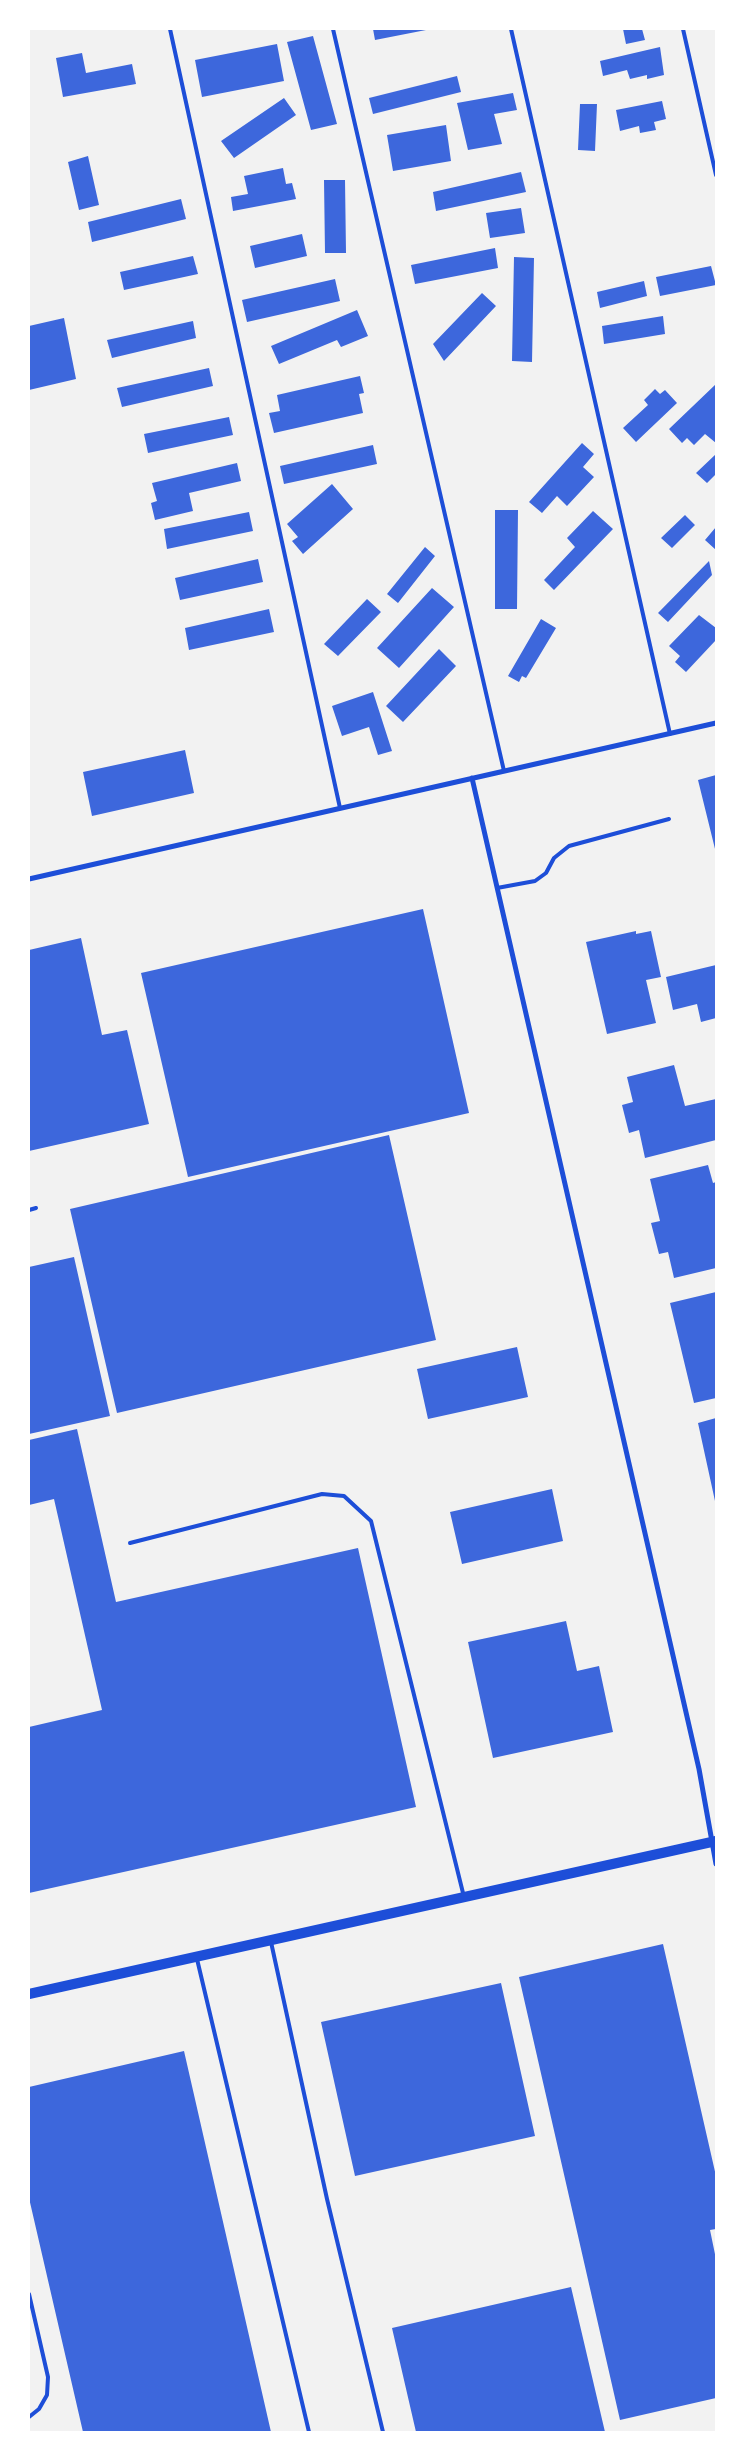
<!DOCTYPE html>
<html>
<head>
<meta charset="utf-8">
<style>
	body { margin:0 }
	#map { position:relative; width:745px; height:2461px; overflow:hidden; background:#f2f2f2; font-family:"Public Sans",sans-serif }
	canvas { display:block }
	.frame { position:absolute; inset:0; border:30px solid #fff; pointer-events:none }
</style>
</head>
<body>
<div id="map">
<canvas width="745" height="2461"></canvas>
<div class="frame"></div>
</div>
<script>
const ctx = document.querySelector('canvas').getContext('2d');
ctx.lineJoin = 'round';
function paint(path, color) {
  ctx.fillStyle = color;
  ctx.fill(path, 'evenodd');
}
function poly(rows) {
  const path = new Path2D();
  for (const r of rows) {
    path.moveTo(r[0], r[1]);
    for (let i = 2; i < r.length; i += 2) path.lineTo(r[i], r[i + 1]);
  }
  return path;
}
function trace(path, color, width, dash) {
  ctx.strokeStyle = color;
  ctx.lineWidth = width;
  ctx.lineCap = dash ? 'butt' : 'round';
  ctx.setLineDash(dash || []);
  ctx.stroke(path);
}
paint(poly([
	[373,29,426,29,426,30,375,40],
	[623,29,642,29,645,40,626,44],
	[313,36,337,124,311,130,287,42],
	[277,44,284,81,202,97,195,60],
	[660,47,664,75,647,79,647,75,630,79,627,70,603,76,600,61],
	[82,53,86,73,132,64,136,84,63,97,56,58],
	[457,76,461,92,373,114,369,98],
	[513,93,517,110,494,114,502,144,468,150,457,103],
	[284,98,296,115,234,158,221,141],
	[662,101,666,119,654,122,656,130,640,133,639,126,620,131,616,110],
	[580,104,597,104,595,151,578,150],
	[446,125,451,161,393,171,387,135],
	[88,156,99,205,79,210,68,162],
	[283,168,286,184,292,183,296,199,233,211,231,197,248,194,244,176],
	[521,172,526,192,436,211,433,192],
	[324,180,345,180,346,253,325,253],
	[181,199,186,219,92,242,88,222],
	[521,208,525,233,490,238,486,213],
	[302,234,307,256,255,268,250,246],
	[495,248,498,268,415,284,411,265],
	[193,256,198,274,124,290,120,272],
	[514,257,534,258,532,362,512,361],
	[711,266,716,285,660,296,656,277],
	[335,279,340,301,247,322,242,300],
	[644,281,647,296,600,308,597,292],
	[482,293,496,306,444,361,433,344],
	[357,310,368,336,341,347,337,340,279,364,271,346],
	[663,316,665,334,604,344,602,326],
	[64,318,76,379,29,390,29,326],
	[193,321,196,338,112,358,107,340],
	[209,368,213,386,122,407,117,388],
	[360,376,364,393,359,394,363,413,274,433,269,413,280,411,277,395],
	[716,384,716,443,705,434,694,445,687,438,682,443,669,429],
	[655,389,660,394,665,390,677,403,636,442,623,428,648,405,644,400],
	[229,417,233,435,148,453,144,434],
	[582,443,594,454,583,467,594,477,567,506,557,496,542,513,529,502],
	[373,445,377,464,284,484,280,466],
	[716,454,716,474,707,483,696,473],
	[237,463,241,481,189,493,193,511,155,520,151,503,157,501,152,483],
	[332,484,353,509,303,554,292,541,298,537,287,524],
	[495,510,518,510,517,609,495,609],
	[593,511,613,529,554,590,544,580,575,547,567,538],
	[249,512,253,531,167,549,164,529],
	[685,515,695,525,672,548,661,538],
	[716,527,716,550,705,540],
	[425,547,435,556,398,603,387,594],
	[258,559,263,582,180,600,175,578],
	[709,561,712,575,668,622,658,613],
	[432,588,454,607,399,668,377,648],
	[367,599,381,612,338,656,324,644],
	[269,609,274,632,189,650,185,628],
	[699,615,716,628,716,640,686,672,675,662,680,656,669,646],
	[541,619,556,628,526,678,522,676,519,682,508,676],
	[439,649,456,666,403,722,386,706],
	[373,692,392,751,378,755,369,727,342,736,332,706],
	[185,750,194,793,92,816,83,772],
	[716,775,716,853,698,780],
	[423,909,469,1113,188,1177,141,973],
	[636,931,636,934,651,931,661,977,646,980,656,1023,607,1034,586,942],
	[81,938,102,1035,127,1030,149,1124,29,1151,29,950],
	[716,965,716,1018,701,1022,697,1004,673,1010,666,977],
	[674,1065,685,1106,716,1099,716,1140,645,1158,639,1130,629,1133,622,1105,633,1102,627,1077],
	[389,1135,436,1340,117,1413,70,1209],
	[708,1165,713,1183,716,1182,716,1268,674,1278,668,1252,659,1254,651,1223,660,1221,650,1179],
	[74,1257,110,1416,29,1434,29,1267],
	[716,1292,716,1398,694,1403,670,1303],
	[517,1347,528,1397,428,1419,417,1369],
	[716,1418,716,1501,715,1501,698,1423],
	[77,1429,116,1602,358,1548,416,1807,29,1893,29,1727,102,1710,54,1499,29,1505,29,1440],
	[552,1489,563,1541,462,1564,450,1512],
	[566,1621,577,1671,599,1666,613,1732,493,1758,468,1642],
	[663,1944,716,2176,716,2229,710,2230,716,2259,716,2398,620,2420,519,1977],
	[501,1983,535,2136,355,2176,321,2022],
	[184,2051,271,2432,83,2432,29,2198,29,2087],
	[571,2287,605,2432,416,2432,392,2328]
]), '#3d67dc');
trace(poly([
	[170,29,340,808],
	[333,29,504,771],
	[511,29,670,734],
	[683,29,716,175],
	[497,888,535,881,546,873,554,858,569,846,669,819],
	[29,1210,36,1208],
	[130,1543,322,1494,344,1496,371,1521,464,1897],
	[271,1942,327,2199,383,2432],
	[197,1959,309,2432],
	[29,2294,48,2377,47,2395,39,2409,29,2417]
]), '#1d4ed8', 4);
trace(poly([
	[472,778,699,1769,716,1864],
	[29,879,716,723]
]), '#1d4ed8', 5);
trace(poly([
	[29,1994,716,1841]
]), '#1d4ed8', 10);
</script>
</body>
</html>
